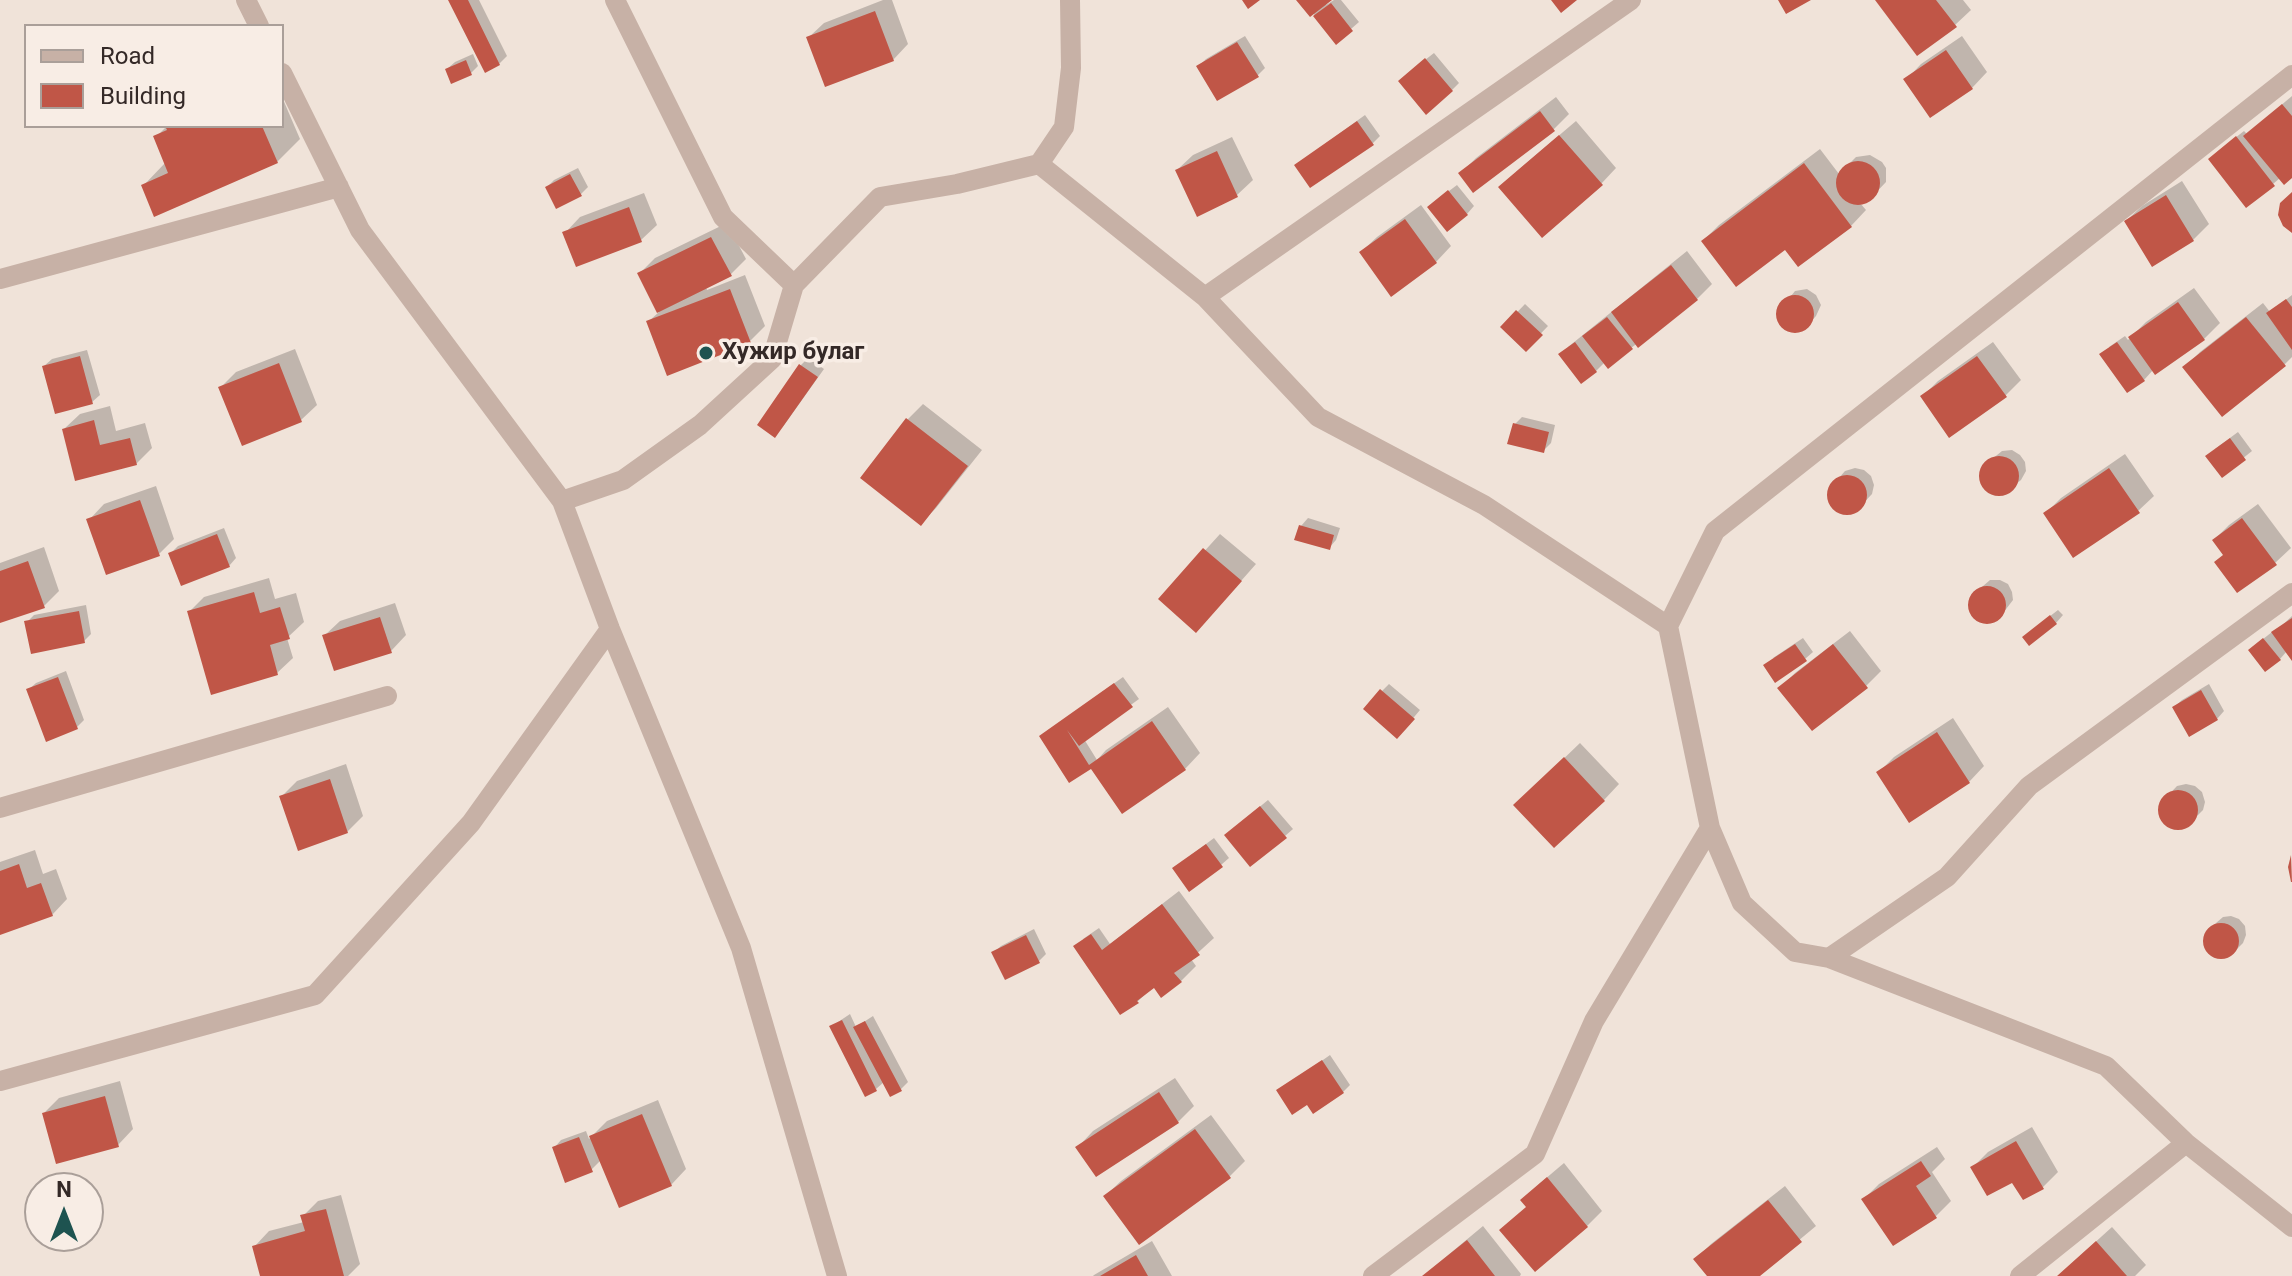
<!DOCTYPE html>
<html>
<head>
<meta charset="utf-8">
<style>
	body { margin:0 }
	#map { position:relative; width:2292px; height:1276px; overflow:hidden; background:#f0e3d9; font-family:Roboto,sans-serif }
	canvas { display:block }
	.legend { position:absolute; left:24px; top:24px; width:260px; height:104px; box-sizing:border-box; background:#f8ede5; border:2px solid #aa9f99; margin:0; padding:10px 14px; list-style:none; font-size:24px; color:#342927 }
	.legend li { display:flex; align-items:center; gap:16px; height:40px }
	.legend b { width:40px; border:2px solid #aa9f99 }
	.north { position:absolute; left:24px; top:1172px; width:80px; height:80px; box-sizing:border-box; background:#f8ede5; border:2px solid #aa9f99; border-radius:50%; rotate:0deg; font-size:22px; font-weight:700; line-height:32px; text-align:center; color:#342927 }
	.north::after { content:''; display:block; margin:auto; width:28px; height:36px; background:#1e5350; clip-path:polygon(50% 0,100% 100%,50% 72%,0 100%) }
</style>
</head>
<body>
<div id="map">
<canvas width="2292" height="1276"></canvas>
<ul class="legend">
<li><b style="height:10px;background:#c7b1a6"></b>Road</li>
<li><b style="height:22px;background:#c05647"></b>Building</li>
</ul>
<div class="north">N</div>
</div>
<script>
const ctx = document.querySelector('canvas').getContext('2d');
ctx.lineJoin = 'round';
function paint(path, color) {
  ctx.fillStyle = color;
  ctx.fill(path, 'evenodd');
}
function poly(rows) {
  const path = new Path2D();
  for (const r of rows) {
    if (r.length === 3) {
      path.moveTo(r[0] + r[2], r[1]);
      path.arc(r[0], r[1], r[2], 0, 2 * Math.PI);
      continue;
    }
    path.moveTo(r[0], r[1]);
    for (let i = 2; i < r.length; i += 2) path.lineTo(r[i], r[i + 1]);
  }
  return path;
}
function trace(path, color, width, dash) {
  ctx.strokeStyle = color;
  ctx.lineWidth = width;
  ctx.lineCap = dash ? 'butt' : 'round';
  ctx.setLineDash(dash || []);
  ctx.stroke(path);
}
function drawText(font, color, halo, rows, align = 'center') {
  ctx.font = font + ' Roboto,sans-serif';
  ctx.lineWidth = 7;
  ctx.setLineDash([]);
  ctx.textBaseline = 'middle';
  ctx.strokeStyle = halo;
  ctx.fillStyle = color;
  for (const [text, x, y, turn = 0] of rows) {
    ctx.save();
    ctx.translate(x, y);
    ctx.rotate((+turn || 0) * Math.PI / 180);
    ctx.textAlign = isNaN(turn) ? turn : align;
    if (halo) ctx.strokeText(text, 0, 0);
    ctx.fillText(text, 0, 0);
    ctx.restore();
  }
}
paint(poly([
	[450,0,479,0,507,56,499,64],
	[883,0,892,0,908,44,893,60,808,38,824,23],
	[1299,0,1329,0,1326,5,1334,0,1341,0,1359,22,1336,42,1313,13],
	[1877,0,1963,0,1971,10,1955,25],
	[1245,36,1265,68,1257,76,1199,66,1206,59],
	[1962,36,1987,72,1972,88,1906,80,1921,64],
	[1434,53,1459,83,1452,90,1407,74],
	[473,54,478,66,471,73,447,69,455,62],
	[2292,96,2292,176,2280,178,2273,184,2217,152,2244,131,2247,134],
	[282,97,300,139,277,162,143,186,166,162,156,137,167,126,282,126],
	[1556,97,1569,114,1553,130,1461,173,1476,158],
	[1365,115,1380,136,1373,143,1296,165],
	[1576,121,1616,168,1601,184,1516,172],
	[1232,137,1253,180,1237,195,1177,170,1193,155],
	[1820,149,1839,174,1856,157,1870,155,1882,162,1886,168,1886,182,1868,201,1860,203,1866,210,1851,226,1785,247,1703,241,1719,225],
	[578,168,588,187,580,195,547,187,554,180],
	[2182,181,2209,224,2193,240,2126,221,2142,206],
	[1457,185,1474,206,1467,214,1437,200],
	[644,193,657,225,641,240,565,233,580,217],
	[1421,205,1451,246,1436,262,1392,294,1361,252,1377,237],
	[727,223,746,259,730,275,706,287,707,290,745,275,765,326,750,341,648,322,659,312,640,273,655,258],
	[1687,251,1712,284,1697,299,1631,348,1605,362,1596,371,1568,347],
	[2194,288,2220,323,2204,339,2155,373,2153,370,2144,380,2109,347,2125,336,2128,340,2146,322],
	[1807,289,1816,295,1821,305,1816,316,1804,329,1793,331,1783,327,1778,312,1795,291],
	[2292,295,2292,357,2284,365,2185,367,2200,352,2263,303,2270,312],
	[1525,304,1548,326,1526,349,1503,327],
	[1993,342,2021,380,2005,396,1922,397,1938,381],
	[295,349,317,405,301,420,243,443,221,387,236,372],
	[87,350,100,395,92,402,44,366,52,359],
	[808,358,824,369,782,428,801,365],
	[923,404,982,450,936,508,921,523,862,478,908,419],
	[110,406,116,431,145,423,152,448,136,464,64,429,80,414],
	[1522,417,1555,425,1551,443,1544,450,1515,424],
	[2238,432,2252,451,2222,475,2215,449],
	[2012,450,2020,455,2025,462,2026,471,2021,480,2005,493,1995,494,1987,490,1982,482,1981,473,1986,464,2002,451],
	[2125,454,2154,496,2138,511,2045,514,2061,498],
	[1855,468,1864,470,1871,476,1874,485,1872,494,1857,510,1848,513,1839,511,1832,505,1829,496,1831,487,1845,471],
	[156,486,174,539,159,554,89,520,104,504],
	[2258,504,2291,548,2275,563,2224,554,2214,540,2229,525],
	[1308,518,1340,528,1336,540,1329,548,1301,526],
	[224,528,236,558,229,566,170,554,178,546],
	[1220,534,1256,564,1211,615,1161,599],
	[44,547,59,591,43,607,0,621,0,563],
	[269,578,275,599,296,593,304,622,287,638,293,658,277,673,189,612,204,597],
	[1990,580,2000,580,2008,584,2012,592,2013,600,2000,617,1992,622,1983,622,1975,617,1971,610,1970,601,1975,593],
	[395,603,406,635,391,651,324,636,340,621],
	[86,605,91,634,84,641,27,622,34,615],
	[2058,610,2063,615,2056,623,2032,630],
	[2292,616,2292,658,2287,651,2280,659,2258,643,2272,632,2273,634],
	[1850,631,1881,671,1866,686,1780,688,1795,673],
	[1803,638,1813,652,1805,659,1773,658],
	[66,671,84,720,77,727,28,690,36,683],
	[1123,677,1139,699,1084,739,1097,760,1106,750,1168,707,1200,753,1185,769,1092,767,1070,780,1041,736],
	[1389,684,1420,710,1404,729,1382,691],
	[2209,684,2224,711,2217,719,2174,707,2182,700],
	[1953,718,1984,766,1969,782,1879,772,1894,757],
	[1580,743,1619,784,1604,800,1531,790],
	[346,764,363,816,347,832,282,796,297,781],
	[2186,784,2195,786,2202,792,2205,802,2203,810,2187,826,2179,828,2169,826,2163,820,2160,811,2162,802,2177,786],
	[1268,800,1293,829,1285,836,1234,828],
	[1214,838,1229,858,1221,865,1174,868],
	[35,850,43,874,56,869,67,899,52,915,0,933,0,862],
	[1179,891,1214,938,1191,959,1196,966,1181,981,1154,986,1137,1002,1083,939,1099,928,1110,944],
	[2231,916,2239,919,2245,926,2246,935,2243,943,2235,951,2228,957,2219,958,2211,955,2206,948,2205,939,2208,931,2216,923,2223,917],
	[1034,929,1046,954,1039,961,993,953,1001,946],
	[850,1014,856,1027,873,1016,908,1082,901,1089,891,1094,884,1082,876,1089,832,1026],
	[1330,1055,1350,1085,1343,1092,1307,1103,1279,1091],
	[1175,1078,1194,1106,1178,1122,1078,1147,1093,1131],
	[120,1081,133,1129,118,1145,44,1113,59,1098],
	[658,1100,686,1169,671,1185,601,1160,591,1170,554,1148,561,1140,586,1131,589,1139,607,1121],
	[1211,1115,1245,1161,1230,1176,1140,1243,1105,1196,1121,1181],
	[2032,1127,2058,1172,2043,1187,1973,1167,1988,1152],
	[1937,1147,1945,1159,1932,1172,1951,1201,1936,1216,1864,1199,1879,1184],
	[1564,1163,1602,1211,1587,1226,1528,1206,1538,1185],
	[1785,1186,1816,1226,1756,1276,1709,1276,1696,1259,1711,1244],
	[341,1195,360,1264,348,1276,262,1276,254,1247,269,1231,304,1222,303,1216,318,1201],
	[1483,1226,1521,1274,1520,1276,1423,1276],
	[2112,1227,2146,1265,2135,1276,2058,1276],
	[1152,1241,1172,1276,1093,1276,1094,1275]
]), '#0003');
paint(poly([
	[448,0,468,0,500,65,485,73],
	[1242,0,1260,0,1248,9],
	[1296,0,1332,0,1310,17],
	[1551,0,1577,0,1561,13],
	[1778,0,1811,0,1786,14],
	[1875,0,1936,0,1957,27,1917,56],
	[1331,3,1353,31,1336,45,1313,16],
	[875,11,894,61,825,87,806,37],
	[1237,42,1259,77,1217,101,1196,66],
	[1946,50,1973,89,1930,118,1903,79],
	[1425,58,1453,91,1426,115,1398,81],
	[466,60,472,75,451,84,445,69],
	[2282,104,2292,116,2292,178,2284,185,2243,136],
	[1540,111,1555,131,1473,193,1458,173],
	[1357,121,1374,145,1310,188,1294,165],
	[165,126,262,126,278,163,154,217,141,185,168,173,153,136,167,130],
	[1559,135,1603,185,1542,238,1498,187],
	[2236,136,2275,186,2246,208,2208,159],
	[1217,151,1238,197,1197,217,1175,170],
	[1858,183,22],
	[1804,163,1852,227,1798,267,1785,250,1736,287,1701,241],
	[570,174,582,196,556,209,545,187],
	[1448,190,1468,215,1447,232,1427,207],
	[2292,192,2292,233,2283,226,2278,215,2280,203],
	[2166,195,2194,241,2152,267,2124,221],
	[629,207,642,242,576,267,562,232],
	[1405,219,1437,263,1391,297,1359,252],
	[711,237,732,276,657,313,637,273],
	[1671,265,1698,300,1638,348,1611,312],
	[730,289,751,343,667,376,646,321],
	[1795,314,19],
	[2286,299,2292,307,2292,350,2266,313],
	[2178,302,2205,340,2155,375,2128,337],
	[1516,310,1543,335,1526,352,1500,327],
	[1607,317,1633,349,1608,369,1582,336],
	[2246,317,2286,366,2222,417,2182,367],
	[1575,342,1597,372,1581,384,1558,354],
	[2117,342,2145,381,2127,393,2099,354],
	[80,356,93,404,55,414,42,366],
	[1977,356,2007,397,1949,438,1920,396],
	[279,363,302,422,242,446,218,387],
	[799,364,818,377,775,438,757,425],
	[906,418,968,466,921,526,860,478],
	[94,420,100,445,130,438,137,465,75,481,62,429],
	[1513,423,1549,432,1544,453,1507,444],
	[2230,438,2246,460,2222,478,2205,456],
	[1999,476,20],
	[2109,468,2140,513,2073,558,2043,513],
	[1847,495,20],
	[140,500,160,556,106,575,86,519],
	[2242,518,2277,565,2237,593,2214,562,2223,555,2212,540],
	[1299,525,1334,535,1330,550,1294,540],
	[217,534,230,567,181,586,168,553],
	[1203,548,1242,581,1196,633,1158,599],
	[28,561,45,608,0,623,0,571],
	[1987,605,19],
	[254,592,260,613,280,607,290,639,270,645,278,675,211,695,187,611],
	[79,611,85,643,31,654,24,621],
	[2050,615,2057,624,2029,646,2022,637],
	[380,617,392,653,334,671,322,635],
	[2292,618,2292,661,2271,632],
	[2263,638,2281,660,2265,672,2248,650],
	[1795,644,1807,661,1775,683,1763,665],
	[1833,644,1868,688,1812,731,1777,688],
	[58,677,78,729,46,742,26,689],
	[1114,683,1133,707,1079,746,1067,730,1089,765,1152,721,1186,770,1122,814,1091,769,1069,783,1039,736],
	[1380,689,1415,719,1397,739,1363,709],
	[2201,690,2218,720,2189,737,2172,707],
	[1937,732,1970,783,1909,823,1876,772],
	[1564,757,1605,801,1554,848,1513,805],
	[330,779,348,833,298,851,279,796],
	[2178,810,20],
	[1260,806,1287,838,1250,867,1224,835],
	[1206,844,1223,867,1189,892,1172,868],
	[2291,855,2292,882,2291,882,2288,867],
	[19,864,27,888,41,883,53,916,0,935,0,871],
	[1162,904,1200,955,1174,973,1182,982,1161,998,1154,988,1137,1001,1139,1003,1120,1015,1073,946,1091,934,1102,950],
	[2221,941,18],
	[1026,935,1040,963,1005,980,991,952],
	[842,1020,877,1091,865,1097,829,1026],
	[865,1021,902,1091,890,1097,853,1027],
	[1322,1060,1344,1093,1313,1114,1307,1105,1292,1115,1276,1090],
	[1159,1092,1179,1123,1096,1177,1075,1147],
	[105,1096,119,1147,56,1164,42,1113],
	[642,1114,672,1186,619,1208,589,1136],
	[1195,1129,1231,1178,1139,1245,1103,1196],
	[579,1137,593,1172,565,1183,552,1147],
	[2016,1141,2044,1189,2023,1200,2012,1183,1987,1196,1970,1167],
	[1921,1161,1931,1176,1916,1186,1937,1218,1893,1246,1861,1199],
	[1547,1177,1588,1227,1535,1272,1499,1230,1526,1207,1520,1200],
	[1768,1200,1802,1242,1760,1276,1707,1276,1693,1259],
	[326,1209,344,1276,260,1276,252,1246,305,1231,300,1215],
	[1467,1240,1495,1276,1422,1276],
	[2096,1241,2127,1276,2057,1276],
	[1136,1255,1148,1276,1100,1276]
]), '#c05647');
trace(poly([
	[246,0,259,26],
	[615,0,723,217,794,285],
	[282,73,360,230,562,501,610,629,741,948,837,1276],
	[2292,75,1715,531,1668,626,1710,828,1742,903,1795,952,1829,958,1947,877,2029,786,2292,593],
	[1039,164,1205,297,1318,417,1484,505,1668,626],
	[0,279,339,187],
	[1205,297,1631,0],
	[562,501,623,480,700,425,772,359,794,285,880,197,957,184,1039,164,1064,127,1071,68,1070,0],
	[0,808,387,696],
	[1829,958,2106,1066,2186,1143,2292,1227],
	[0,1081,315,995,471,823,610,629],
	[1373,1276,1535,1154,1594,1021,1710,828],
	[2020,1276,2186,1143]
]), '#c7b1a6', 20);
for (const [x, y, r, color] of [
	[706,353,8,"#1e5350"]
]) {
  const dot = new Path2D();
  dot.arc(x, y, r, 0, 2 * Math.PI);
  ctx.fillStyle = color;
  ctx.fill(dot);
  trace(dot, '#f8ede5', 3);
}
drawText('bold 24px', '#342927', '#f8ede5', [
	["Хужир булаг",722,353]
], 'left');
</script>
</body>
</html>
